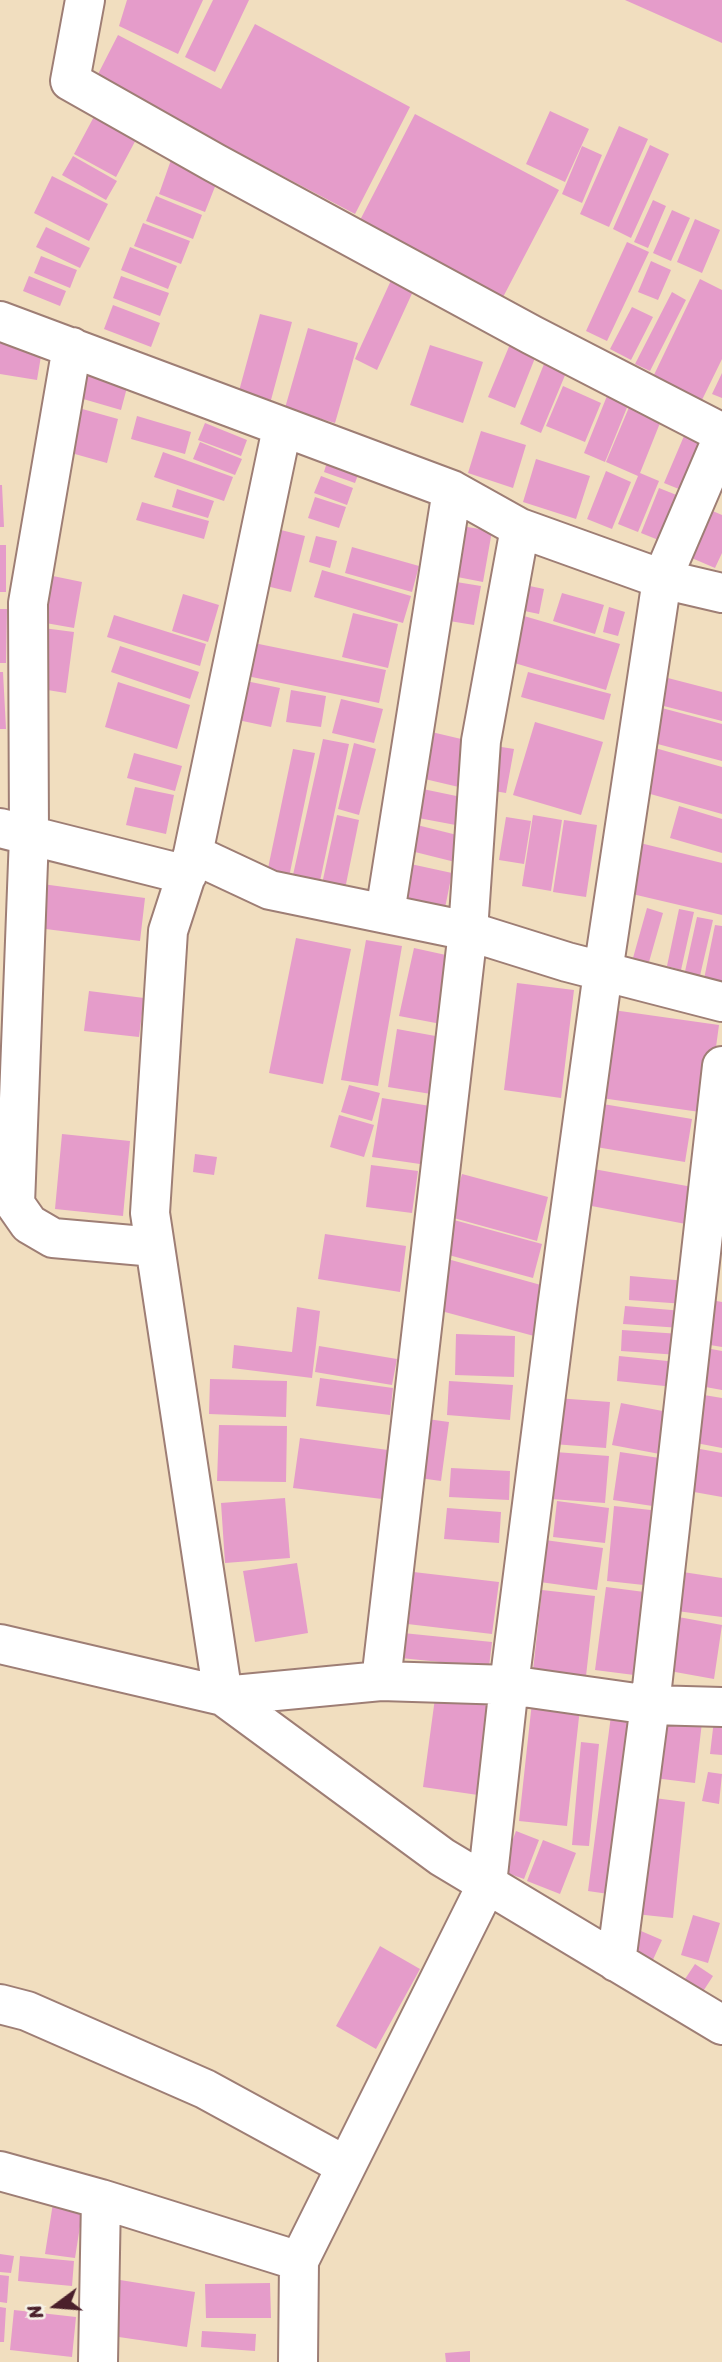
<!DOCTYPE html>
<html>
<head>
<meta charset="utf-8">
<style>
	body { margin:0 }
	#map { position:relative; width:722px; height:2362px; overflow:hidden; background:#f1debf; font-family:Sriracha,sans-serif }
	canvas { display:block }
	.north { position:absolute; left:21px; top:2271px; width:70px; height:70px; -webkit-text-stroke:5px #f7f3e8; paint-order:stroke; rotate:254deg; font-size:19px; font-weight:700; line-height:28px; text-align:center; color:#4a1f2b }
	.north::after { content:''; display:block; margin:auto; width:24px; height:32px; background:#4a1f2b; clip-path:polygon(50% 0,100% 100%,50% 72%,0 100%) }
</style>
</head>
<body>
<div id="map">
<canvas width="722" height="2362"></canvas>
<div class="north">N</div>
</div>
<script>
const ctx = document.querySelector('canvas').getContext('2d');
ctx.lineJoin = 'round';
function paint(path, color) {
  ctx.fillStyle = color;
  ctx.fill(path, 'evenodd');
}
function poly(rows) {
  const path = new Path2D();
  for (const r of rows) {
    path.moveTo(r[0], r[1]);
    for (let i = 2; i < r.length; i += 2) path.lineTo(r[i], r[i + 1]);
  }
  return path;
}
function trace(path, color, width, dash) {
  ctx.strokeStyle = color;
  ctx.lineWidth = width;
  ctx.lineCap = dash ? 'butt' : 'round';
  ctx.setLineDash(dash || []);
  ctx.stroke(path);
}
paint(poly([
	[127,0,203,0,178,54,119,26],
	[213,0,249,0,215,72,185,57],
	[625,0,722,0,722,43],
	[255,24,410,107,355,214,96,78,118,35,221,89],
	[97,111,139,134,116,177,74,154],
	[550,111,589,129,565,182,526,164],
	[415,114,559,190,501,301,358,224],
	[619,126,648,139,609,227,580,214],
	[650,145,669,154,631,238,613,229],
	[582,146,602,155,582,203,562,194],
	[73,156,117,181,106,200,62,175],
	[171,160,218,179,205,212,159,194],
	[52,176,108,204,89,241,34,213],
	[156,196,202,215,193,239,146,221],
	[653,200,666,206,648,248,634,242],
	[672,210,690,218,671,261,653,253],
	[695,219,720,230,702,273,677,262],
	[143,223,190,241,181,264,134,246],
	[46,227,90,248,80,268,36,247],
	[627,242,649,252,607,341,586,331],
	[130,247,177,266,168,289,121,270],
	[41,256,77,270,70,288,34,273],
	[651,261,671,270,658,300,638,292],
	[29,276,66,291,60,306,23,291],
	[121,276,169,293,160,316,113,298],
	[393,276,415,287,377,370,355,359],
	[700,279,722,290,722,359,701,402,652,379],
	[672,292,686,300,650,371,635,364],
	[113,305,160,323,151,347,104,329],
	[632,307,653,317,631,360,610,349],
	[260,314,292,322,271,400,239,391],
	[308,328,358,343,335,423,285,408],
	[513,337,539,348,515,408,488,397],
	[0,343,42,350,37,380,0,374],
	[430,345,483,362,463,423,410,405],
	[546,359,568,368,541,433,520,424],
	[81,367,129,380,121,410,73,396],
	[722,373,722,398,712,394],
	[563,386,601,403,585,442,546,426],
	[607,396,628,405,605,462,584,453],
	[68,405,118,419,107,463,57,449],
	[630,405,662,418,640,473,659,481,638,532,618,524,638,476,606,462],
	[137,416,191,432,185,454,131,439],
	[205,423,247,440,241,456,198,440],
	[481,431,526,445,513,488,468,473],
	[684,436,714,449,696,496,664,483],
	[200,442,242,459,235,475,193,459],
	[163,452,233,477,224,501,154,477],
	[330,452,362,464,355,483,324,472],
	[536,459,590,476,576,519,523,502],
	[606,471,631,482,612,529,587,519],
	[321,476,353,488,347,505,314,493],
	[0,485,2,485,4,527,0,527],
	[659,488,689,500,671,545,641,533],
	[177,489,214,501,208,518,172,507],
	[315,497,346,507,339,528,308,518],
	[142,502,209,521,204,539,136,520],
	[701,506,722,515,722,553,715,568,680,553],
	[455,525,492,531,483,582,447,575],
	[273,528,305,536,291,592,258,584],
	[316,536,337,541,330,568,309,562],
	[0,545,6,545,6,592,0,592],
	[352,547,419,566,412,592,345,573],
	[322,570,411,596,403,623,314,597],
	[48,575,82,582,74,628,40,622],
	[444,580,481,586,474,625,437,619],
	[520,584,544,589,539,614,515,609],
	[562,593,604,605,595,634,553,621],
	[183,594,219,605,208,642,172,631],
	[609,607,625,612,618,636,603,632],
	[0,609,7,609,6,663,0,663],
	[353,613,398,624,388,668,342,657],
	[114,615,206,644,200,666,107,637],
	[524,616,620,644,606,690,511,662],
	[43,628,74,632,66,693,35,688],
	[249,642,386,670,379,703,242,675],
	[120,646,199,672,190,699,111,672],
	[0,672,3,672,6,729,0,729],
	[528,672,611,694,604,720,521,697],
	[664,677,722,692,722,721,656,704],
	[241,680,280,688,271,727,233,719],
	[118,682,190,705,177,749,105,727],
	[291,690,326,696,321,727,286,722],
	[341,699,383,709,374,743,332,733],
	[658,707,722,724,722,761,650,742],
	[535,722,603,742,581,815,513,795],
	[423,730,474,742,463,788,412,776],
	[323,739,349,744,320,881,293,875],
	[354,743,376,749,359,815,338,809],
	[489,745,514,749,506,793,482,789],
	[648,746,722,767,722,814,636,790],
	[293,749,315,753,289,877,267,873],
	[134,753,182,766,175,791,127,778],
	[135,787,174,795,166,834,126,825],
	[418,788,466,798,461,826,413,817],
	[679,806,722,819,722,853,670,838],
	[337,815,359,820,345,889,322,884],
	[533,815,562,820,551,891,522,886],
	[506,817,531,821,524,864,499,860],
	[564,820,597,825,586,897,553,892],
	[417,825,465,837,459,863,411,851],
	[640,843,722,863,722,915,628,893],
	[406,863,452,873,443,918,396,908],
	[35,883,145,898,140,941,30,927],
	[647,908,663,913,649,962,633,958],
	[679,909,694,912,681,970,667,966],
	[697,917,713,920,699,980,684,976],
	[715,925,722,926,722,988,703,984],
	[296,938,351,949,323,1084,269,1073],
	[366,940,402,946,378,1086,341,1080],
	[414,948,455,957,441,1024,399,1016],
	[517,983,574,990,561,1098,504,1090],
	[89,991,144,998,139,1037,84,1031],
	[606,1009,719,1025,707,1113,594,1097],
	[397,1029,441,1037,431,1094,388,1087],
	[349,1085,380,1093,372,1121,341,1112],
	[382,1098,430,1106,420,1164,372,1157],
	[603,1104,692,1119,685,1162,596,1147],
	[339,1115,374,1125,364,1157,330,1147],
	[62,1134,130,1141,123,1216,55,1209],
	[195,1154,217,1157,214,1175,193,1172],
	[371,1165,418,1171,412,1213,366,1207],
	[588,1168,698,1188,691,1225,581,1204],
	[462,1174,548,1197,537,1241,450,1217],
	[454,1220,542,1244,533,1278,445,1254],
	[325,1234,406,1246,400,1292,318,1279],
	[444,1258,548,1287,534,1336,430,1308],
	[630,1276,687,1281,685,1304,629,1300],
	[711,1300,722,1302,722,1347,704,1344],
	[625,1306,683,1311,681,1328,623,1324],
	[297,1307,320,1311,312,1378,232,1368,234,1345,292,1352],
	[622,1330,680,1334,679,1355,621,1351],
	[456,1334,515,1336,514,1377,455,1375],
	[319,1346,397,1359,392,1385,315,1372],
	[706,1348,722,1351,722,1390,700,1386],
	[619,1356,677,1362,674,1387,617,1381],
	[320,1378,393,1388,390,1415,316,1406],
	[210,1379,287,1381,286,1417,209,1414],
	[449,1381,513,1385,510,1420,447,1415],
	[704,1395,722,1398,722,1448,696,1443],
	[556,1398,610,1402,606,1448,553,1444],
	[621,1403,673,1413,665,1455,612,1445],
	[420,1418,449,1422,441,1481,412,1477],
	[219,1425,287,1426,286,1482,217,1481],
	[300,1438,388,1450,382,1499,293,1488],
	[700,1449,722,1453,722,1497,694,1492],
	[555,1452,609,1456,605,1503,551,1499],
	[620,1452,666,1459,659,1507,613,1500],
	[451,1468,510,1471,509,1500,449,1497],
	[285,1498,290,1558,225,1563,221,1503],
	[557,1501,609,1508,605,1543,553,1537],
	[614,1506,660,1511,653,1586,607,1581],
	[447,1508,501,1512,499,1543,444,1539],
	[545,1540,603,1548,597,1590,540,1582],
	[297,1563,308,1633,255,1642,243,1571],
	[405,1571,499,1582,492,1634,399,1623],
	[683,1572,722,1578,722,1617,677,1611],
	[606,1587,652,1593,642,1676,595,1670],
	[542,1590,595,1596,586,1676,533,1670],
	[673,1616,722,1625,714,1679,664,1670],
	[393,1632,492,1642,489,1667,391,1657],
	[435,1698,491,1706,478,1795,423,1787],
	[532,1702,580,1708,567,1826,519,1821],
	[612,1708,645,1712,622,1896,588,1891],
	[662,1717,702,1722,695,1783,654,1778],
	[714,1720,722,1721,722,1755,710,1754],
	[581,1742,599,1744,589,1846,572,1845],
	[708,1772,722,1774,719,1804,702,1801],
	[639,1796,685,1802,673,1918,626,1913],
	[516,1831,539,1840,524,1879,501,1871],
	[543,1840,576,1853,560,1894,527,1881],
	[693,1915,720,1923,708,1963,681,1955],
	[641,1931,662,1940,651,1964,631,1955],
	[380,1946,420,1969,376,2049,336,2026],
	[695,1964,713,1976,702,1993,683,1982],
	[53,2203,83,2207,75,2258,45,2254],
	[0,2254,14,2256,11,2273,0,2272],
	[20,2256,74,2261,72,2286,18,2281],
	[0,2275,9,2276,7,2303,0,2302],
	[120,2280,195,2292,187,2347,112,2336],
	[270,2283,271,2318,206,2318,205,2284],
	[0,2307,6,2308,4,2342,0,2342],
	[14,2310,76,2317,72,2357,10,2350],
	[202,2331,256,2334,255,2351,201,2347],
	[470,2351,470,2362,446,2362,445,2353]
]), '#e59cca');
const minor = poly([
	[85,0,70,81,215,163,532,335,722,433],
	[0,321,452,490,520,528,662,579,722,593],
	[72,347,28,603,29,836,15,1204,29,1224,53,1238,155,1247],
	[0,828,187,875],
	[193,854,282,428],
	[385,913,452,490],
	[722,1002,567,962,468,931,270,890,193,854,168,931,150,1213,223,1696,381,1681,509,1685,650,1705,722,1707],
	[0,1644,223,1696,442,1857,722,2025],
	[381,1681,468,931,481,741,520,528],
	[616,1962,650,1705,722,1066],
	[0,2004,27,2011,205,2089,346,2166],
	[0,2171,101,2199,299,2261],
	[98,2362,101,2199],
	[298,2362,299,2261,487,1884,509,1685,557,1308,603,972,662,579,722,439]
]);
trace(minor, '#9e7e75', 42);
trace(minor, '#fff', 38);
</script>
</body>
</html>
